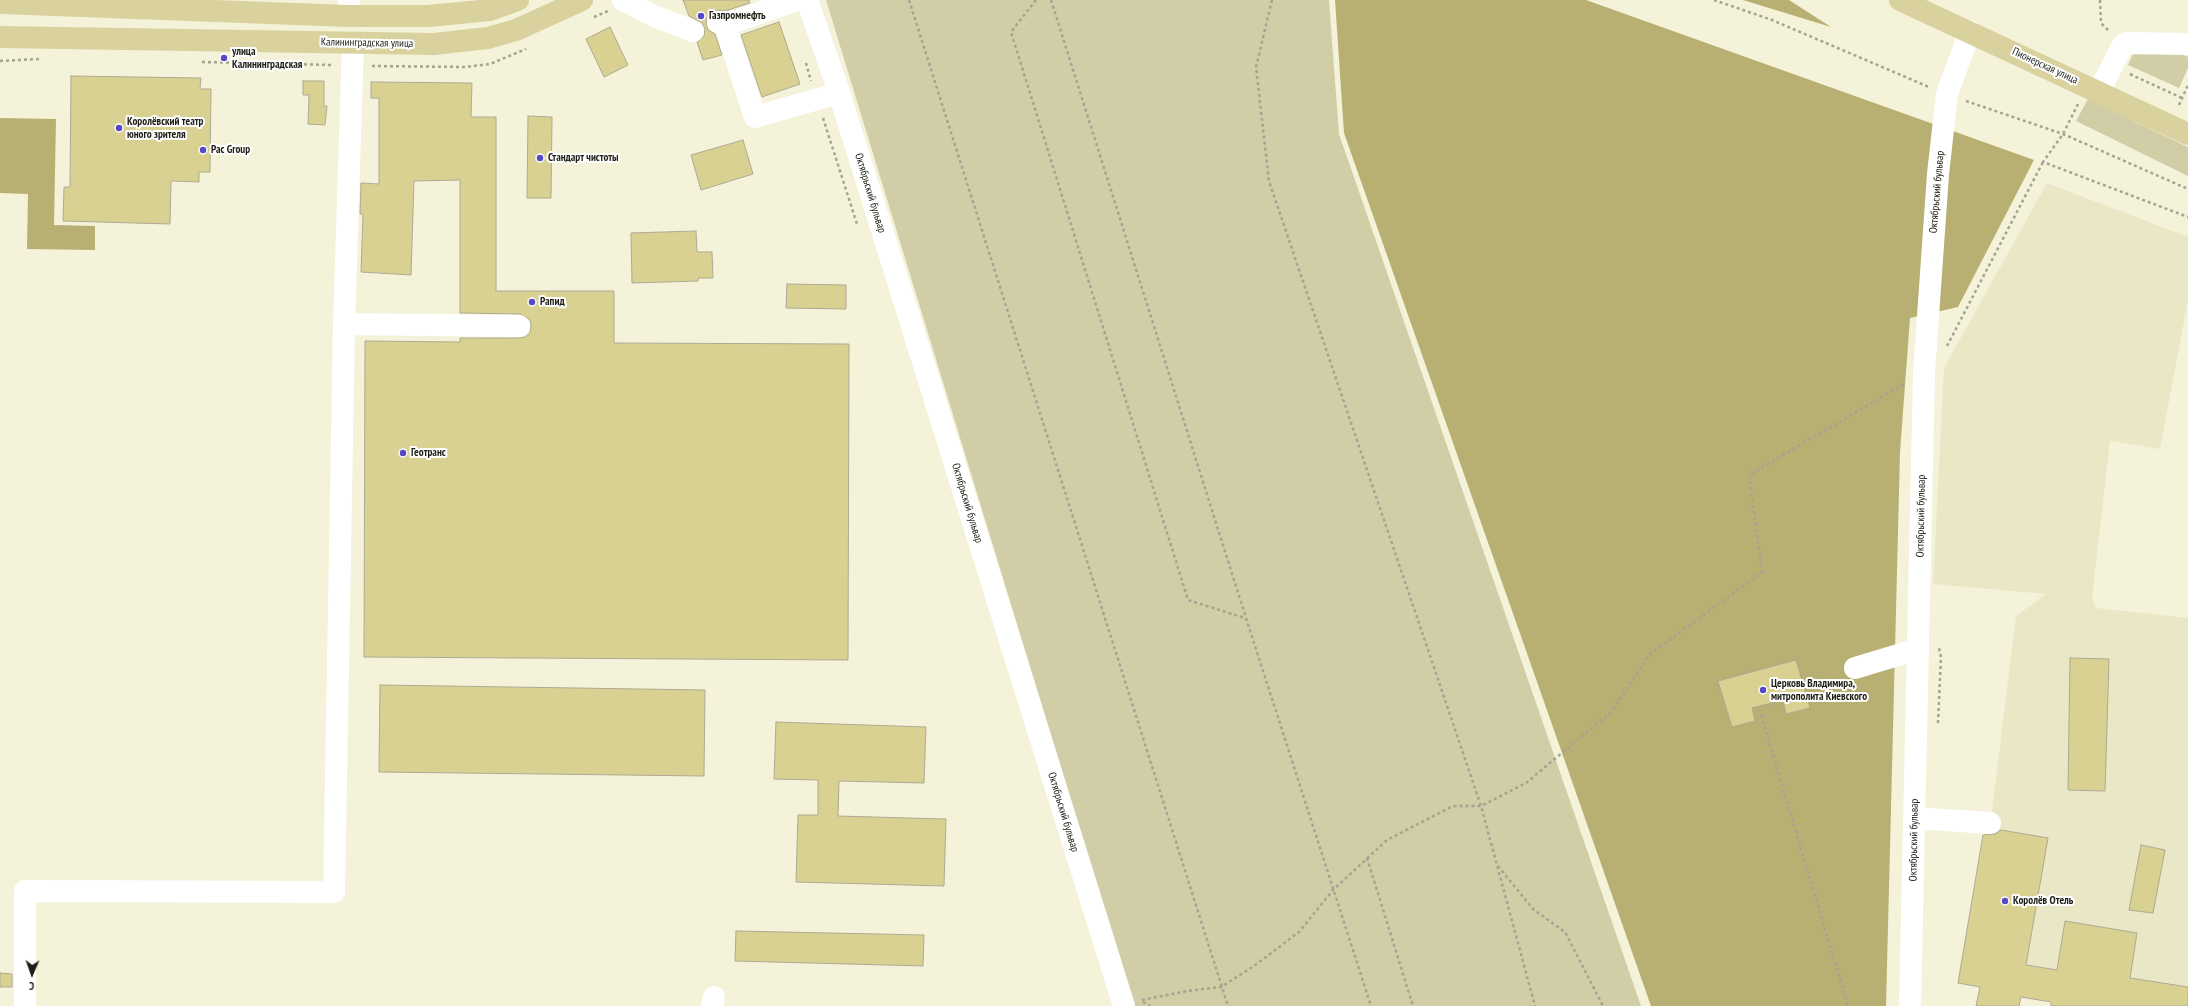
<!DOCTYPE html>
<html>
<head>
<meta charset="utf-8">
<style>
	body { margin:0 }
	#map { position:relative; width:2188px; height:1006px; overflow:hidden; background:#f5f2da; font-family:"PT Sans Narrow",sans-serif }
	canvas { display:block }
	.north { position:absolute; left:12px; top:954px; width:40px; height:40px; -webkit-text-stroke:3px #fff; paint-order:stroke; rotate:182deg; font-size:11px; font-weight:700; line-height:16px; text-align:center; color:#1e1e15 }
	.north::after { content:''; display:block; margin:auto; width:14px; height:18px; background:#1e1e15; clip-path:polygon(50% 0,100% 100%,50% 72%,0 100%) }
</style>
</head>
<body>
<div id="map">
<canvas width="2188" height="1006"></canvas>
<div class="north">С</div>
</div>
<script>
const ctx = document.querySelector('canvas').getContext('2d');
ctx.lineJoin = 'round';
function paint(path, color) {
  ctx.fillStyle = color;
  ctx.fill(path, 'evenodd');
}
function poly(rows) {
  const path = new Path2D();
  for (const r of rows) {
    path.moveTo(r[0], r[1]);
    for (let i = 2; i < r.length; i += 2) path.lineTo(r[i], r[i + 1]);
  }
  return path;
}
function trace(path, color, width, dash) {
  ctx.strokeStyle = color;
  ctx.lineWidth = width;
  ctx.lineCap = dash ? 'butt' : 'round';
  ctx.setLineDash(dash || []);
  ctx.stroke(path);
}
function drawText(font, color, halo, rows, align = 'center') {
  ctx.font = font + ' "PT Sans Narrow",sans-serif';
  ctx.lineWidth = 4;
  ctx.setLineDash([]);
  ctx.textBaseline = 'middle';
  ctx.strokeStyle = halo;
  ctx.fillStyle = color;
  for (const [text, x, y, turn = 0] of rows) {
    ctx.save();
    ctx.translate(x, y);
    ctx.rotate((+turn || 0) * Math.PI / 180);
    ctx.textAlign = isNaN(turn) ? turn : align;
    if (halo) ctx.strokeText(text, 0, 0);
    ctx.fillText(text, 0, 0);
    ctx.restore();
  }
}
paint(poly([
	[2047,183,2188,237,2188,300,2160,449,2110,441,2092,598,2096,608,2188,618,2188,1006,2051,1006,2051,1002,2021,997,2019,1006,1979,1006,1976,1005,1980,987,1958,983,1985,827,1990,827,2016,616,2046,594,1933,584,1944,368]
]), '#eae7c7');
paint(poly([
	[826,0,1329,0,1339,134,1641,1006,1134,1006],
	[2171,49,2188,57,2188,68,2179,88,2128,65,2135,50],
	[2088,99,2188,147,2188,176,2076,121]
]), '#d1cda6');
paint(poly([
	[1335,0,1586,0,2034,160,1958,307,1910,318,1900,452,1886,1006,1651,1006,1344,133],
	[1743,0,1789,0,1831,27],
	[0,118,56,119,54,225,95,226,95,250,27,249,28,194,0,193]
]), '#b7b072');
const building = poly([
	[683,0,749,0,750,3,725,11,716,10,707,17,706,24,708,30,715,34,722,55,703,60,697,42,704,36,705,29,702,23,689,16,683,0],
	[779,22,800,84,762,97,741,35,779,22],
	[610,27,628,65,604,77,586,39,610,27],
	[71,76,201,78,200,89,211,89,210,172,199,172,199,182,171,181,170,224,63,221,64,187,70,187,71,76],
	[303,81,324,81,324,106,327,106,325,125,308,124,309,95,303,95,303,81],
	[371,82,472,83,471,117,496,117,496,291,614,291,614,343,849,344,848,660,364,657,365,341,460,342,460,338,519,338,525,337,530,333,531,326,530,320,520,314,460,313,460,180,414,181,411,275,361,272,363,214,360,214,361,183,379,184,379,98,371,98,371,82],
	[528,116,552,117,551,198,527,198,528,116],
	[743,140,753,174,701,190,691,155,743,140],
	[696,231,697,252,712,252,713,278,698,278,698,281,632,283,631,233,696,231],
	[787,284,846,285,846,309,786,308,787,284],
	[2070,658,2109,659,2105,791,2068,790,2070,658],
	[1796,660,1810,708,1786,714,1783,700,1752,708,1755,721,1732,727,1718,681,1796,660],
	[380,685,705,690,704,776,379,772,380,685],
	[776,722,926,727,924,783,839,781,838,816,946,819,944,886,796,882,798,815,818,815,818,780,774,779,776,722],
	[2001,830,2048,838,2026,965,2057,970,2065,921,2137,933,2130,978,2188,987,2188,1006,2051,1006,2051,1002,2021,997,2019,1006,1976,1006,1980,987,1958,983,1983,835,1995,834,2001,830],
	[2141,845,2165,850,2153,913,2129,910,2141,845],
	[736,931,924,935,923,966,735,961,736,931],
	[0,973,12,974,12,987,0,987,0,973]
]);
paint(building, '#d9d192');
trace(building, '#acaa93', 1);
trace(poly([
	[909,0,1228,1006],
	[1036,0,1011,32,1188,600,1245,618],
	[1051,0,1246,618,1371,1006],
	[1272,0,1256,67,1269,181,1481,806,1535,1006],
	[1714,0,1772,20,1929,87],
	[2100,0,2101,23,2110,32],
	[594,17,608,11],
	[0,61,39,59],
	[202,62,333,65],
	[806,63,811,81],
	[372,66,465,67,490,64,526,49],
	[2130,74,2182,98],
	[1966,101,2063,134,2188,189],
	[2078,104,2063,134,2043,162,2188,217],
	[2179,105,2188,85],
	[823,118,857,224],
	[1947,346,2043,162],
	[1761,715,1848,1006],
	[1938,723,1941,657,1939,648],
	[1367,858,1413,1006],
	[1498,866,1533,909,1565,932,1603,1006],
	[1142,1000,1187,991,1221,987,1254,966,1299,932,1333,890,1387,840,1453,806,1481,806,1526,783,1612,711,1650,654,1762,572,1749,475,1904,384],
	[1143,1002,1150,1006]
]), '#a5a391', 2.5, [3, 3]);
trace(poly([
	[349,0,349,16],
	[623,0,654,16,693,31],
	[807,0,837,86,1124,1006],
	[718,22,725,25,755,117,839,93],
	[725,25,796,0],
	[2099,92,2121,48,2126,43,2188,44],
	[344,324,519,326],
	[1855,668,1918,649],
	[1914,818,1990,823],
	[25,1006,25,891,334,892,344,324,353,43],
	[712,1006,714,997],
	[1910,1006,1924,373,1938,174,1947,94,1970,31]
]), '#fff', 22);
trace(poly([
	[1900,0,2188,134],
	[0,3,349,16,428,16,490,10,518,0],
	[0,37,434,44,488,38,516,30,582,0]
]), '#d9d29e', 22);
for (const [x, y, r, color] of [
	[701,16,4,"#5649c1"],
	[224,58,4,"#5649c1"],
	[119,128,4,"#5649c1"],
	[203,150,4,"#5649c1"],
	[540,158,4,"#5649c1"],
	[532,302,4,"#5649c1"],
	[403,453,4,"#5649c1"],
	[1763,690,4,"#5649c1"],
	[2005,901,4,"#5649c1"]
]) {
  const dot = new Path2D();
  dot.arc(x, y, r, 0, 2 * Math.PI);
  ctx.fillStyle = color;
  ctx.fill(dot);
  trace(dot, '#fff', 1.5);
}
drawText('bold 11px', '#1e1e15', '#fff', [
	["Газпромнефть",709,16],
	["улица",232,52],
	["Калининградская",232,65],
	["Королёвский театр",127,122],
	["юного зрителя",127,135],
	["Pac Group",211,150],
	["Стандарт чистоты",548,158],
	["Рапид",540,302],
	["Геотранс",411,453],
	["Церковь Владимира,",1771,684],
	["митрополита Киевского",1771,697],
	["Королёв Отель",2013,901]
], 'left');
drawText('11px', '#1e1e15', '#fff', [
	["Калининградская улица",367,43,1],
	["Пионерская улица",2045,66,25],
	["Октябрьский бульвар",1937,192,-85],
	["Октябрьский бульвар",870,193,73],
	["Октябрьский бульвар",967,503,73],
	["Октябрьский бульвар",1921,516,-89],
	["Октябрьский бульвар",1063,812,73],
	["Октябрьский бульвар",1914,840,-89]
]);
</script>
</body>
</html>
